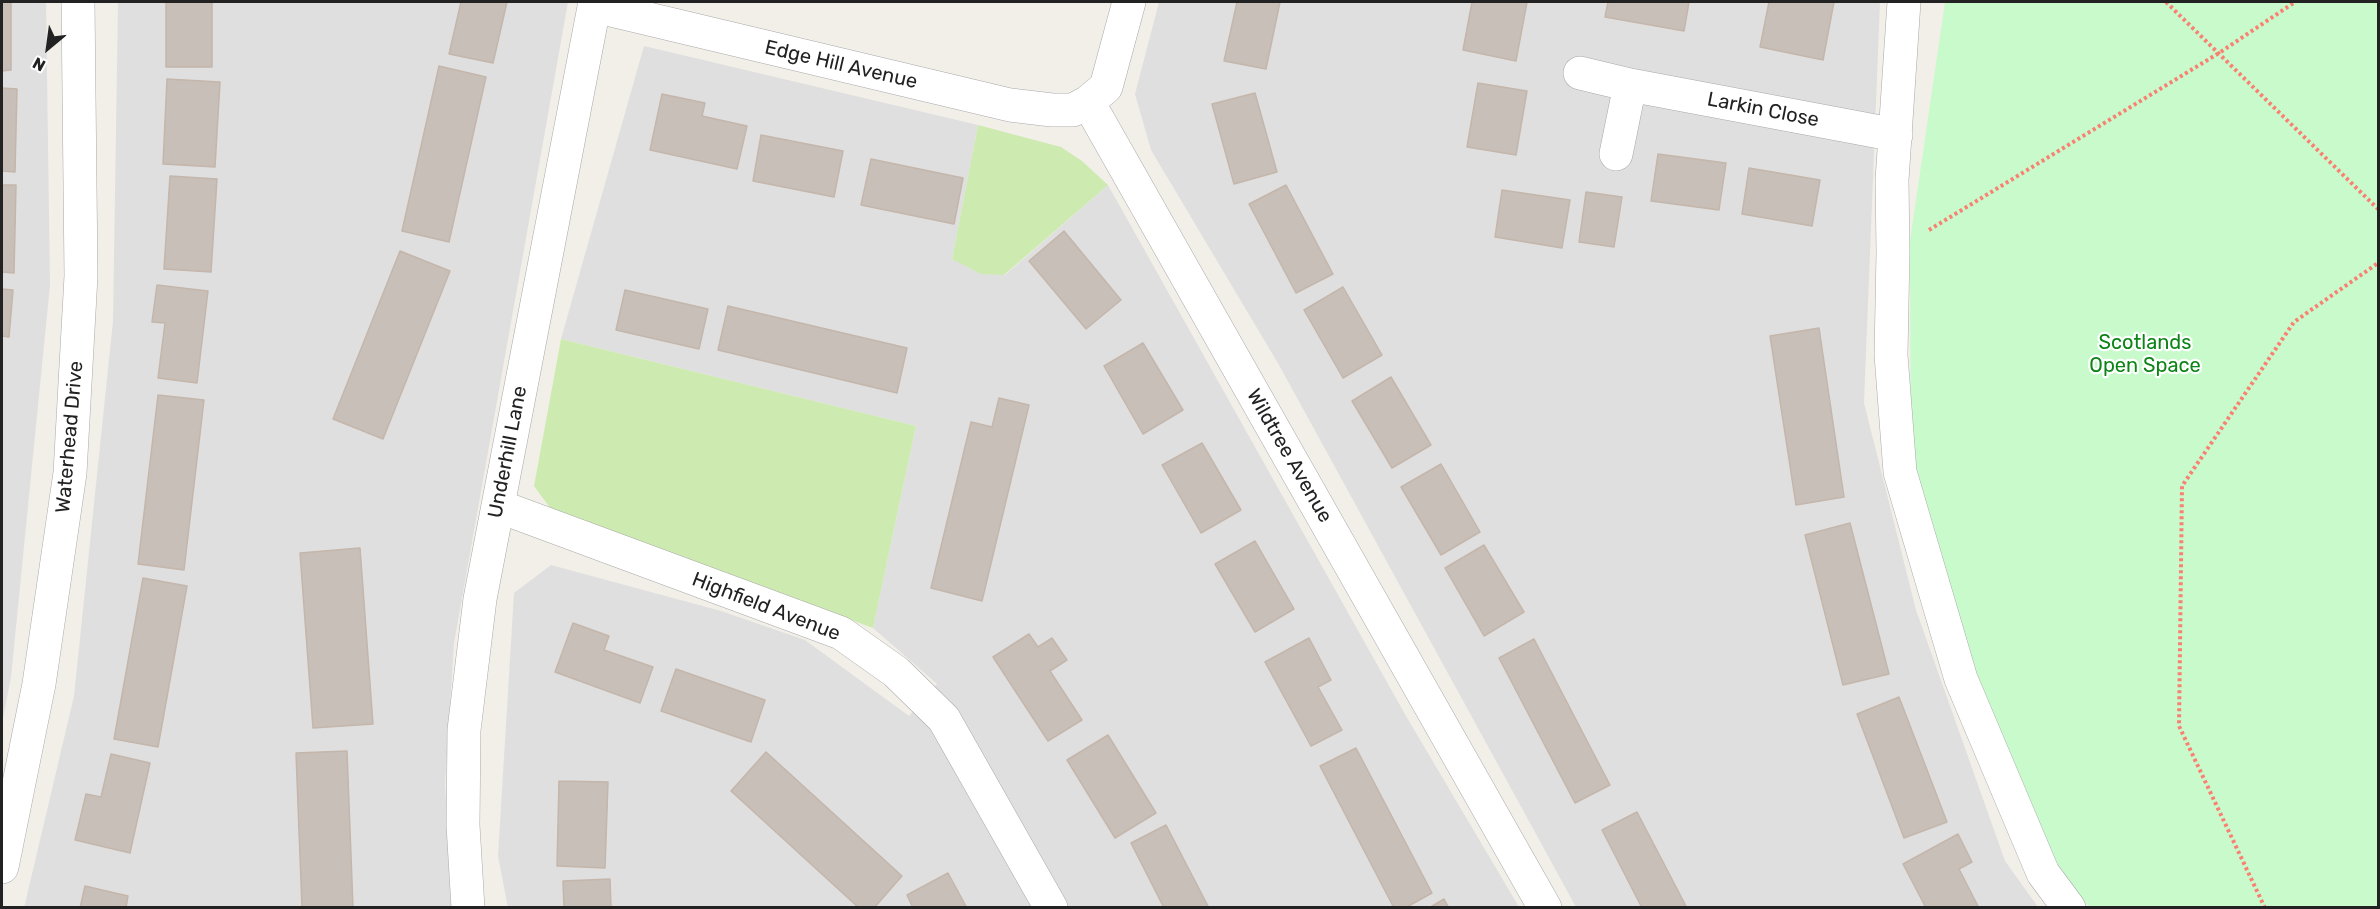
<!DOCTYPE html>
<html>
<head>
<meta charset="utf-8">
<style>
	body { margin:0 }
	#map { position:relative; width:2380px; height:909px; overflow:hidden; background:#f2efe9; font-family:Rubik,sans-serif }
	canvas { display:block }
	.frame { position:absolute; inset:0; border:3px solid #222; pointer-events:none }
	.north { position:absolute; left:18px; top:18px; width:60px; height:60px; -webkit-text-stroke:4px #fff; paint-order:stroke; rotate:209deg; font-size:16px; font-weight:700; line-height:24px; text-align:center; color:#222 }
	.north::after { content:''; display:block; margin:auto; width:21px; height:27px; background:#222; clip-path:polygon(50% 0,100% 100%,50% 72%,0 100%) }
</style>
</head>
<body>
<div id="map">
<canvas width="2380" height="909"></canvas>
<div class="frame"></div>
<div class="north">N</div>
</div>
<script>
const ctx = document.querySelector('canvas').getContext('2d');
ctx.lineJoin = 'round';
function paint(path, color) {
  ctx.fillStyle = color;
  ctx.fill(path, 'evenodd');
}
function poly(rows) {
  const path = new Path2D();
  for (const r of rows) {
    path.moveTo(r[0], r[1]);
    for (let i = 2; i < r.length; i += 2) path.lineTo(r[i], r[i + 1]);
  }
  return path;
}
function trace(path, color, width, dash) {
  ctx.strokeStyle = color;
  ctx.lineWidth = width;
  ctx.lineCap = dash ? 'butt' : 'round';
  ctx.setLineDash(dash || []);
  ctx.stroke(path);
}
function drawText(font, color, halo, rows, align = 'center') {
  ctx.font = font + ' Rubik,sans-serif';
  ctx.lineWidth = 4.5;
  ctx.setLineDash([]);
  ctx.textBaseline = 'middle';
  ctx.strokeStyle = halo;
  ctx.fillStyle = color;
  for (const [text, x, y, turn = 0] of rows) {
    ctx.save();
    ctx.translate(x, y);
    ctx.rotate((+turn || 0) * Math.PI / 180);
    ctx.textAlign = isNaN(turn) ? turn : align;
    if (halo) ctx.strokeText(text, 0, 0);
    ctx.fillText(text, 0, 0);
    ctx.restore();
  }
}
paint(poly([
	[2,2,46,2,50,285,11,677,2,723],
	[118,2,568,2,454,643,445,784,452,907,24,908,74,696,113,321],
	[1159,2,1880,2,1864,403,1916,610,2005,861,2038,907,1576,907,1279,365,1151,150,1135,94],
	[644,46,978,125,952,259,1005,275,1108,185,1406,716,1519,907,508,908,498,856,514,593,551,565,721,611,805,640,909,716,937,684,873,628,916,426,561,339]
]), '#e0dfdf');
paint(poly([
	[978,125,1061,147,1082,161,1108,185,1004,275,981,274,952,259],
	[561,339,916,426,873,628,553,512,534,486]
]), '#cdebb0');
paint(poly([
	[1945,2,2378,2,2378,907,2089,907,2054,862,1974,680,1911,469,1910,241]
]), '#c8facc');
const building = poly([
	[2,2,11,2,11,70,2,71,2,2],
	[166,2,212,2,212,67,166,67,166,2],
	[461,2,507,2,493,63,449,54,461,2],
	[1237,2,1280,2,1266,69,1224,61,1237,2],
	[1472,2,1527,2,1516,61,1463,50,1472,2],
	[1608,2,1689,2,1684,31,1605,17,1608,2],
	[1769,2,1834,2,1823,60,1760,47,1769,2],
	[439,66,486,77,449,242,402,231,439,66],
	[167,79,220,82,215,167,163,164,167,79],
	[1478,83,1527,91,1516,155,1467,147,1478,83],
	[2,88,17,89,15,172,2,171,2,88],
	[1255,93,1277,172,1234,184,1212,104,1255,93],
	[662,94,705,103,702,116,747,126,737,169,650,150,662,94],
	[761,135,843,151,834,197,753,181,761,135],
	[1658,154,1726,163,1719,210,1651,201,1658,154],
	[871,159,963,178,954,224,861,205,871,159],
	[1749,168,1820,180,1812,226,1742,214,1749,168],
	[170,176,217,179,211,272,164,269,170,176],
	[2,185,16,185,14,273,2,272,2,185],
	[1286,185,1333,274,1296,293,1249,204,1286,185],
	[1502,190,1570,200,1562,248,1495,237,1502,190],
	[1586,192,1622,197,1614,247,1579,242,1586,192],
	[1064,231,1121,300,1086,329,1029,261,1064,231],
	[400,251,450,271,383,439,333,419,400,251],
	[157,285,208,291,197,383,158,378,165,323,152,322,157,285],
	[1343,287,1382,355,1343,378,1304,310,1343,287],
	[2,289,13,290,9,337,2,336,2,289],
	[625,290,708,309,699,349,616,330,625,290],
	[728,306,907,348,897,393,718,350,728,306],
	[1819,328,1844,497,1796,505,1770,336,1819,328],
	[1143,343,1183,410,1143,434,1104,366,1143,343],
	[1391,377,1431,445,1392,468,1352,401,1391,377],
	[158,395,204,400,184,570,138,564,158,395],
	[999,398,1029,405,982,601,931,588,971,422,992,427,999,398],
	[1202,443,1241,510,1201,533,1162,465,1202,443],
	[1441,464,1480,532,1441,555,1401,487,1441,464],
	[1850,523,1889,674,1843,685,1805,535,1850,523],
	[1255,541,1294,609,1255,632,1215,564,1255,541],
	[1484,545,1524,612,1484,636,1445,568,1484,545],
	[360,548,373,724,313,728,300,553,360,548],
	[143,578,187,586,158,747,114,739,143,578],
	[573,623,609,636,604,650,653,667,640,703,555,672,573,623],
	[1029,634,1038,647,1052,638,1067,660,1050,671,1082,720,1048,741,993,657,1029,634],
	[1309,638,1331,680,1318,687,1342,730,1311,746,1265,662,1309,638],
	[1534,639,1610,785,1575,803,1499,658,1534,639],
	[676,669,765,700,751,742,661,711,676,669],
	[1899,697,1947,822,1904,838,1857,714,1899,697],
	[1108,735,1156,813,1115,838,1067,760,1108,735],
	[1356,748,1432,893,1405,908,1394,908,1320,766,1356,748],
	[347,751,353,908,302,908,296,753,347,751],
	[766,752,902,876,874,908,859,908,731,791,766,752],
	[111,754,150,763,130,853,75,840,86,794,101,797,111,754],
	[559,781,608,782,605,868,557,866,559,781],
	[1637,812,1687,908,1642,908,1602,830,1637,812],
	[1166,825,1209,908,1164,908,1131,843,1166,825],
	[1958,834,1972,862,1959,869,1979,908,1926,908,1903,864,1958,834],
	[948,873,967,908,913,908,907,895,948,873],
	[610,879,611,908,564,908,563,881,610,879],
	[85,886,128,896,126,908,80,908,85,886],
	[1444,899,1449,908,1429,908,1444,899]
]);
paint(building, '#c7bfb8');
trace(building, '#c4b6ab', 1.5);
const minor = poly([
	[1904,2,1892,180,1893,252,1891,355,1900,472,1961,679,2043,873,2069,908],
	[594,6,1010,105,1052,110,1073,110,1088,102,1106,87,1129,2],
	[1580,73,1630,85,1896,135],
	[1088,102,1545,908],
	[1616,154,1630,85],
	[498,506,841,633,896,672,944,719,1051,908],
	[2,867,39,684,70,473,81,276,78,2],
	[468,908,463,825,464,730,480,599,595,2]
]);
trace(minor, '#a9a9a9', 34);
trace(poly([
	[2166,2,2378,209],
	[1929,230,2219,53,2295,2],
	[2265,908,2179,726,2182,486,2294,322,2378,263]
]), '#fa8072', 4, [3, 3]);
trace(minor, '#fff', 33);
drawText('20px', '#222', '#fff', [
	["Edge Hill Avenue",841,65,13],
	["Larkin Close",1763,110,11],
	["Waterhead Drive",70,437,-85],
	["Underhill Lane",508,452,-79],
	["Wildtree Avenue",1289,456,60],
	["Highfield Avenue",766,607,21]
]);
drawText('20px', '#0c8416', '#fff', [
	["Scotlands",2145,343],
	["Open Space",2145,366]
]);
</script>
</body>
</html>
